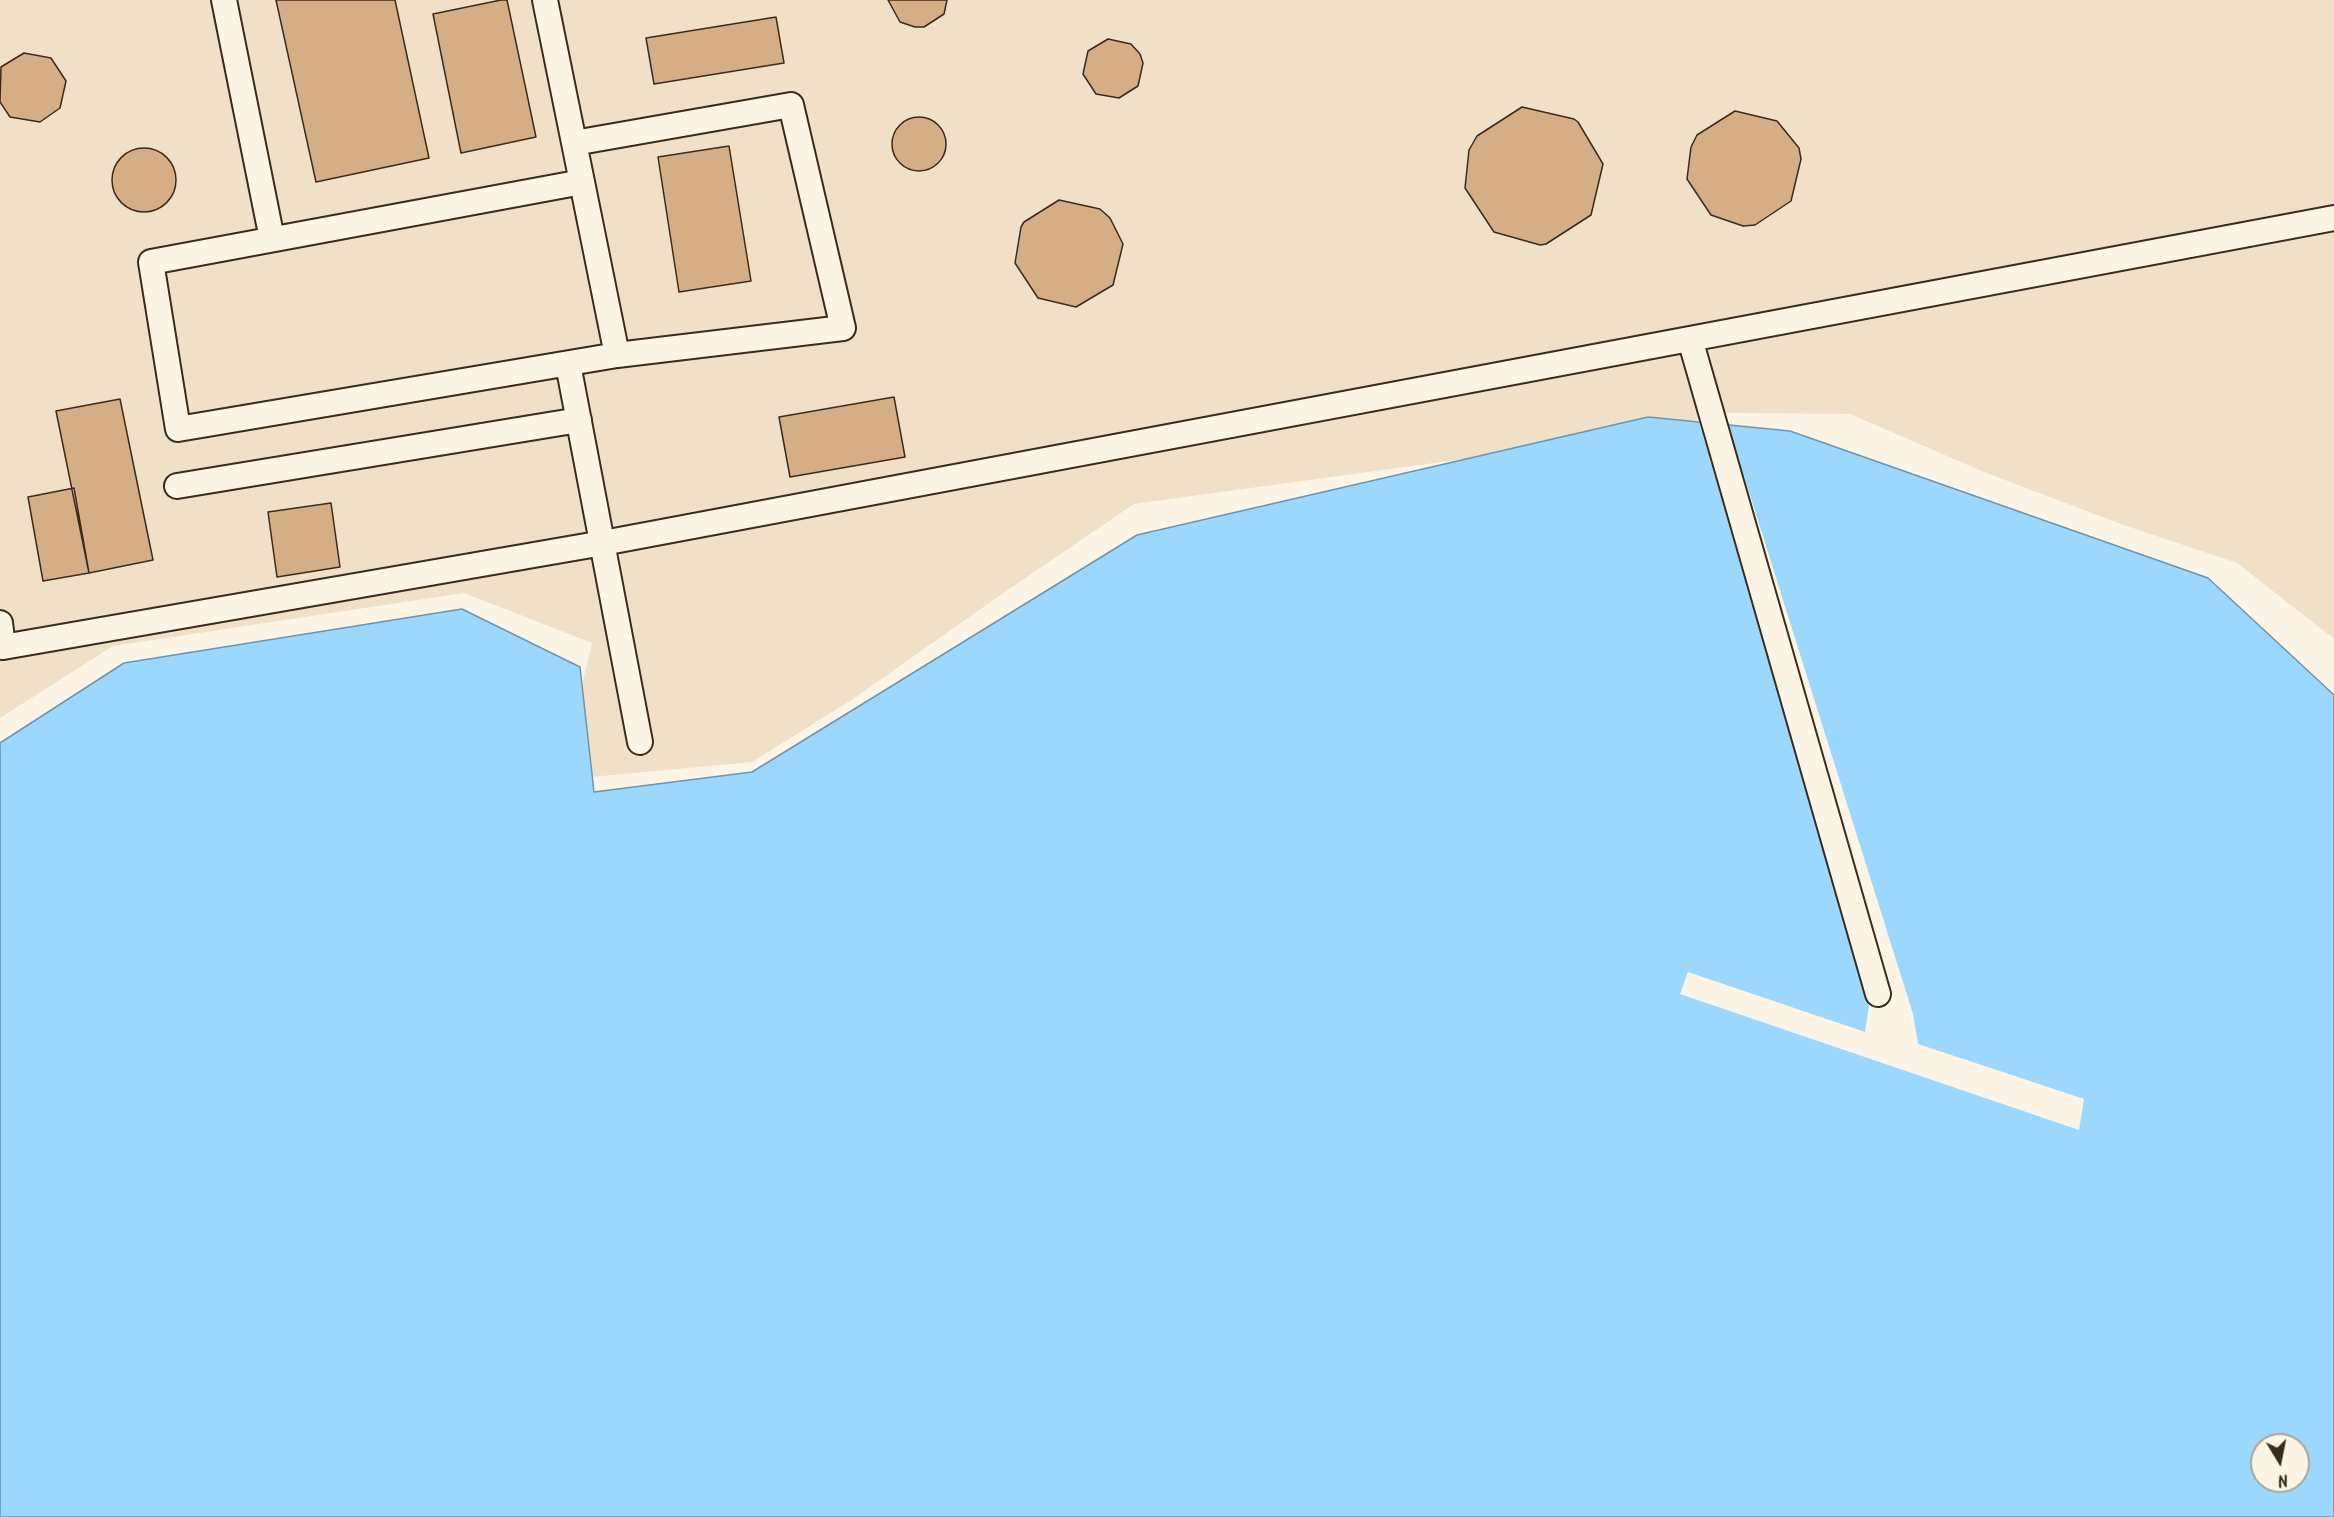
<!DOCTYPE html>
<html>
<head>
<meta charset="utf-8">
<style>
	body { margin:0 }
	#map { position:relative; width:2334px; height:1517px; overflow:hidden; background:#fcf5e5; font-family:Kalam,sans-serif }
	canvas { display:block }
	.north { position:absolute; left:2250px; top:1433px; width:60px; height:60px; box-sizing:border-box; background:#fcf5e5; border:2px solid #afa495; border-radius:50%; rotate:170deg; font-size:16px; font-weight:700; line-height:24px; text-align:center; color:#3b2a1e }
	.north::after { content:''; display:block; margin:auto; width:21px; height:27px; background:#3b2a1e; clip-path:polygon(50% 0,100% 100%,50% 72%,0 100%) }
</style>
</head>
<body>
<div id="map">
<canvas width="2334" height="1517"></canvas>
<div class="north">N</div>
</div>
<script>
const ctx = document.querySelector('canvas').getContext('2d');
ctx.lineJoin = 'round';
function paint(path, color) {
  ctx.fillStyle = color;
  ctx.fill(path, 'evenodd');
}
function poly(rows) {
  const path = new Path2D();
  for (const r of rows) {
    if (r.length === 3) {
      path.moveTo(r[0] + r[2], r[1]);
      path.arc(r[0], r[1], r[2], 0, 2 * Math.PI);
      continue;
    }
    path.moveTo(r[0], r[1]);
    for (let i = 2; i < r.length; i += 2) path.lineTo(r[i], r[i + 1]);
  }
  return path;
}
function trace(path, color, width, dash) {
  ctx.strokeStyle = color;
  ctx.lineWidth = width;
  ctx.lineCap = dash ? 'butt' : 'round';
  ctx.setLineDash(dash || []);
  ctx.stroke(path);
}
paint(poly([
	[0,0,2334,0,2334,639,2237,563,2118,523,1984,472,1850,414,1730,413,1595,441,1134,504,999,596,853,699,752,762,559,780,592,643,464,593,113,646,0,718]
]), '#f0e0c8');
const water = poly([
	[1648,417,1790,431,2208,578,2334,695,2334,1517,0,1517,0,743,124,663,462,609,580,667,594,792,752,772,1137,535,1648,417],
	[2262,1445,2298,1445,2298,1481,2262,1481,2262,1445]
]);
paint(water, '#9cd8fd');
trace(water, '#7592a4', 1.5);
paint(poly([
	[1699,422,1728,425,1913,1014,1918,1044,2084,1099,2079,1130,1680,994,1688,972,1865,1032,1869,1006]
]), '#fcf5e5');
const building = poly([
	[276,0,395,0,429,158,316,182,276,0],
	[501,0,507,0,536,137,461,153,433,14,501,0],
	[888,0,947,0,944,14,924,27,915,27,900,22,888,0],
	[776,17,784,63,654,84,646,38,776,17],
	[1108,39,1131,44,1140,54,1143,63,1138,86,1119,98,1096,94,1083,74,1088,51,1108,39],
	[24,53,51,58,66,81,60,108,40,122,10,117,0,102,1,67,24,53],
	[1522,107,1574,119,1578,122,1603,164,1591,215,1546,244,1540,245,1494,232,1465,188,1469,150,1477,136,1522,107],
	[1735,111,1777,121,1799,148,1801,159,1791,201,1755,225,1743,226,1711,215,1687,179,1691,147,1697,135,1735,111],
	[919,144,27],
	[729,146,751,281,679,292,658,157,729,146],
	[144,180,32],
	[1059,200,1100,209,1110,218,1123,244,1113,285,1076,307,1038,298,1015,263,1021,227,1024,222,1059,200],
	[894,397,905,457,790,477,779,417,894,397],
	[120,399,153,560,89,573,56,411,120,399],
	[74,488,89,573,43,581,28,497,74,488],
	[331,503,340,567,277,577,268,512,331,503]
]);
paint(building, '#d5ae86');
trace(building, '#3b2a1e', 1.5);
const lane = poly([
	[224,0,272,239],
	[545,0,582,182,617,355,178,429,151,262,582,182],
	[574,143,791,105,843,328,617,355],
	[1690,339,1878,994],
	[568,364,640,742],
	[177,486,579,420],
	[0,623,3,647,603,543,2334,218]
]);
trace(lane, '#3b2a1e', 28);
trace(lane, '#fcf5e5', 24);
</script>
</body>
</html>
